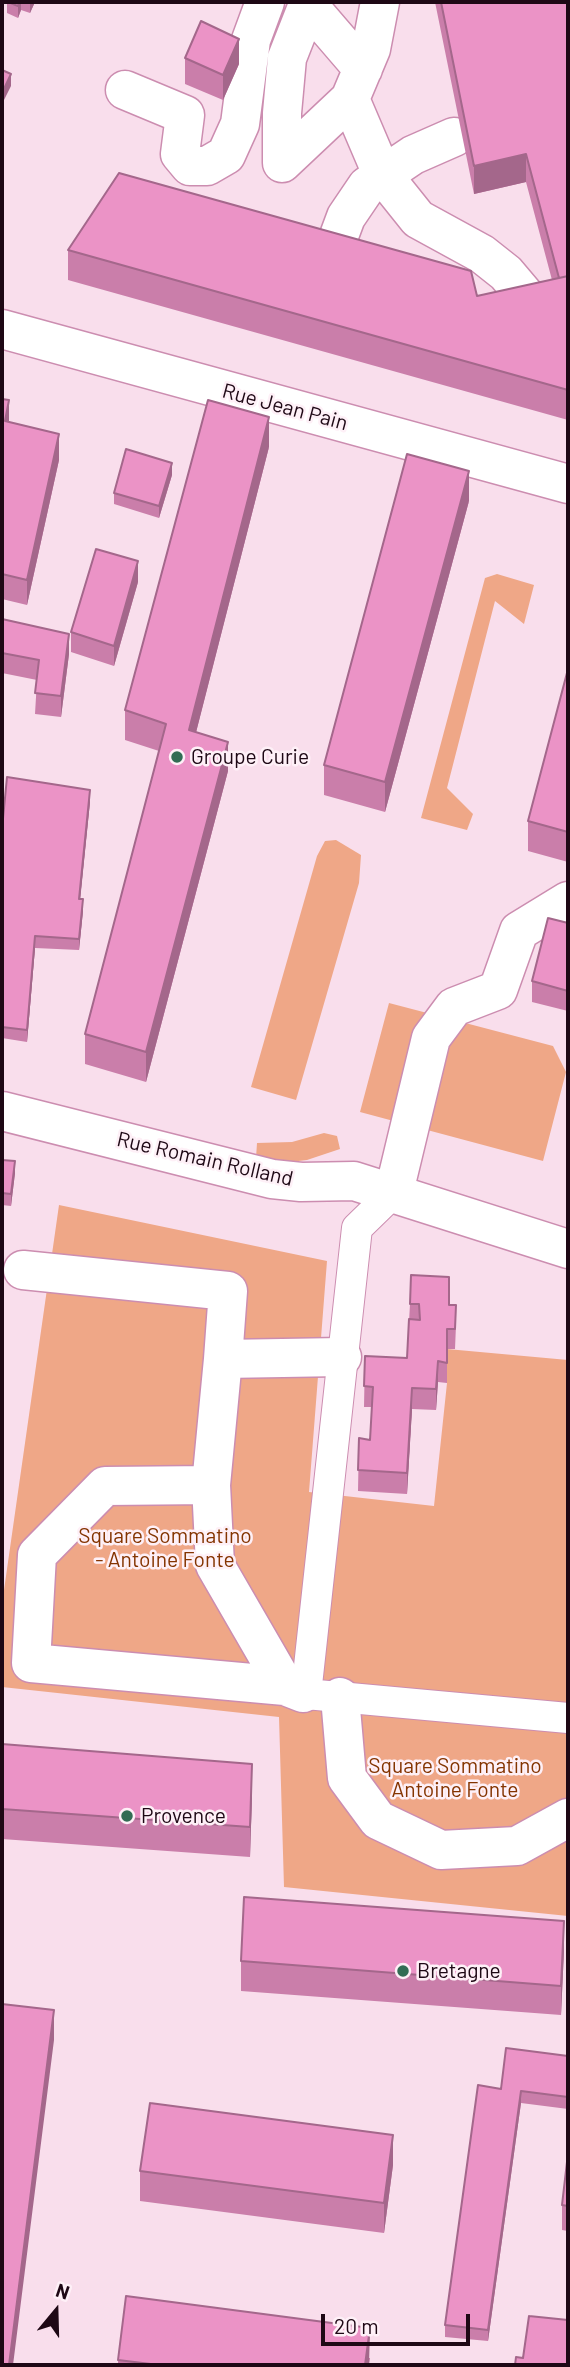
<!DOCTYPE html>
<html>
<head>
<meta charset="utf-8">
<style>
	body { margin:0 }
	#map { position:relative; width:570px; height:2367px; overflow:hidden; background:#f9deec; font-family:Barlow,sans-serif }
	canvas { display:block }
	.frame { position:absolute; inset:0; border:4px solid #1e0815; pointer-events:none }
	.north { position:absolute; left:21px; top:2276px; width:70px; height:70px; -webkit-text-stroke:5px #fef0f7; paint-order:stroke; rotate:19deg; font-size:19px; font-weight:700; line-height:28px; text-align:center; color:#1e0815 }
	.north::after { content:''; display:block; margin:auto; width:24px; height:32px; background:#1e0815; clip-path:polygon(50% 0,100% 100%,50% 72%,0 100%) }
	.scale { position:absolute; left:321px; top:2314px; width:149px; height:32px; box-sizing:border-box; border:4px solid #1e0815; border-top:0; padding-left:9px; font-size:21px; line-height:24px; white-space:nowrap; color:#1e0815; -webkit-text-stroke:5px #fef0f7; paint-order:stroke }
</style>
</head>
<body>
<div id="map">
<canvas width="570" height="2367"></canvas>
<div class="frame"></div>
<div class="north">N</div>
<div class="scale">20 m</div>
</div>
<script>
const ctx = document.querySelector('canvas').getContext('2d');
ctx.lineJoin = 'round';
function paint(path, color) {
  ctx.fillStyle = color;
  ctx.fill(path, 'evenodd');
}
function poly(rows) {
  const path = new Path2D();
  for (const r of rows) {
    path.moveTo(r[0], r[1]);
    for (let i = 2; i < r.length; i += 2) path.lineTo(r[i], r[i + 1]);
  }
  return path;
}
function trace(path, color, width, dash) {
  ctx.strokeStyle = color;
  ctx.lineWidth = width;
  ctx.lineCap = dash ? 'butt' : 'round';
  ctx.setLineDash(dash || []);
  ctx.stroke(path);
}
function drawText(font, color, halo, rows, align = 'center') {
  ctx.font = font + ' Barlow,sans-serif';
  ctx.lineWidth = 5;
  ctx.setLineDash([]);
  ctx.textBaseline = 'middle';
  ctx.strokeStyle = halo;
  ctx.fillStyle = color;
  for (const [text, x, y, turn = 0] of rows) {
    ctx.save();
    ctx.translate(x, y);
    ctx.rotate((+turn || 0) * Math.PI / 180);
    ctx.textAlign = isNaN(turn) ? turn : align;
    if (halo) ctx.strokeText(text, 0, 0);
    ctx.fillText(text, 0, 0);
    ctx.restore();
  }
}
paint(poly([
	[497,574,534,585,524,624,495,601,447,788,473,814,467,830,421,818,485,578],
	[336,840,361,855,359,883,296,1100,251,1087,317,856,325,841],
	[389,1003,553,1046,566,1072,543,1161,360,1112],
	[324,1133,337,1136,340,1149,307,1160,273,1164,256,1158,257,1143,292,1142],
	[59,1205,327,1261,309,1492,434,1506,447,1383,447,1349,568,1360,568,1916,284,1887,279,1717,2,1687,2,1604]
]), '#efa787');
const service = poly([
	[394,1192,357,1228,306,1694,568,1718]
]);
const pedestrian = poly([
	[309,2,287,58,282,113,282,163,350,99,371,49,380,2],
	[308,5,363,69],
	[125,90,185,115,180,154,190,166,207,166,226,155,240,124,251,40,265,2],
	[350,99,382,174,418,219,482,254,506,273,528,299],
	[333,252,346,217,367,186,413,155,454,137],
	[394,1192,431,1038,454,1007,498,990,519,931,568,901],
	[23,1270,228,1291,223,1359],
	[211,1485,215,1565,285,1686,303,1693],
	[285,1686,31,1663,37,1555,105,1486,211,1485,223,1359,342,1357],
	[340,1697,347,1778,378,1820,441,1850,517,1846,568,1818]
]);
const minor = poly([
	[2,329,568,484],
	[2,1111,272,1179,301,1182,354,1181,568,1249]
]);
trace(service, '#cc8db0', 32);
trace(pedestrian, '#cc8db0', 41);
trace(minor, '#cc8db0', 41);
trace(service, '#fff', 30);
trace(pedestrian, '#fff', 38);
trace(minor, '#fff', 38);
paint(poly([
	[7,2,35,2,30,13,21,10,18,18,7,13],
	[435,2,568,2,568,420,68,280,68,250,477,296,552,280,526,182,474,194],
	[185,58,239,64,223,100,185,84],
	[2,399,9,422,59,460,27,605,2,599],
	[269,447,196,732,228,771,146,1082,85,1064,85,1034,159,751,125,740,125,710],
	[172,475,159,518,114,504,114,493],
	[469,501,385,812,324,795,324,765],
	[138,582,114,666,71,652,71,632],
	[2,619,69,654,61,717,35,714,37,680,2,673],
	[568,669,568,862,528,851,528,821],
	[90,802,80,899,83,911,79,950,35,948,27,1042,2,1038,2,829],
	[568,923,568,1011,532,1002,532,981],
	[2,1160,15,1173,11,1206,2,1205],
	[410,1304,449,1305,456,1325,455,1349,447,1349,447,1383,438,1382,436,1410,412,1409,407,1494,358,1491,359,1438,370,1440,372,1407,364,1407,365,1356,407,1358],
	[2,1744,252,1793,250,1857,2,1839],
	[564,1950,561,2015,241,1991,241,1961],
	[568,2056,568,2109,521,2103,488,2341,445,2337,445,2325,501,2089],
	[568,2153,568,2231,562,2230,562,2205],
	[393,2165,384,2233,140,2201,140,2171],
	[370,2358,369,2365,118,2365,118,2360]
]), '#ca7eaa');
paint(poly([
	[19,2,21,2,21,10,18,18,18,6],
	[30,2,35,2,30,13],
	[239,39,239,64,223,100,223,75],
	[11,74,11,86,2,104,2,93],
	[526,154,526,182,474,194,474,166],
	[9,400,9,426,5,421],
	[269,417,269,447,189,760,189,730],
	[59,434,59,460,27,605,27,580],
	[172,463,172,475,159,518,159,506],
	[469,471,469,501,385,812,385,782],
	[138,561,138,582,114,666,114,646],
	[69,634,69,654,61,717,61,696],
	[228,742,228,771,146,1082,146,1052],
	[90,790,90,802,79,911,79,899],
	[83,899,83,911,79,950,79,939],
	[35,936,35,948,27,1042,27,1030],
	[15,1161,15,1173,11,1206,11,1194],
	[438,1361,438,1382,436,1410,436,1389],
	[412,1388,412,1409,407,1494,407,1473],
	[252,1764,252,1793,250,1857,250,1827],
	[564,1921,564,1950,561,2015,561,1986],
	[54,2010,54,2040,13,2365,9,2365],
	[521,2091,521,2103,488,2341,488,2330],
	[393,2135,393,2165,384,2233,384,2203],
	[370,2328,369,2365,365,2365]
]), '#a4678b');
const building = poly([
	[8,2,19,2,18,6,8,2],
	[441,2,568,2,568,276,559,278,526,154,474,166,441,2],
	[201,21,239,39,223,75,185,58,201,21],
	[2,70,11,74,2,93,2,70],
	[119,173,471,271,477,296,568,276,568,390,68,250,119,173],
	[2,399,9,400,5,421,59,434,27,580,2,574,2,399],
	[208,400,269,417,189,730,228,742,146,1052,85,1034,166,724,125,710,208,400],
	[126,449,172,463,159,506,114,493,126,449],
	[407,454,469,471,385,782,324,765,407,454],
	[96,549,138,561,114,646,71,632,96,549],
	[2,619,69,634,61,696,35,693,39,660,2,653,2,619],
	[568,669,568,832,528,821,568,669],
	[7,777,90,790,79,899,83,899,79,939,35,936,27,1030,2,1027,2,829,7,777],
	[548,918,568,923,568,991,532,981,548,918],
	[2,1160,15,1161,11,1194,2,1193,2,1160],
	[411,1275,449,1277,449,1305,456,1305,455,1329,447,1329,447,1363,438,1361,436,1389,412,1388,407,1473,358,1470,359,1438,370,1440,373,1387,364,1386,365,1356,407,1358,409,1319,420,1320,419,1304,410,1304,411,1275],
	[2,1744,252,1764,250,1827,2,1809,2,1744],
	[244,1897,564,1921,561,1986,241,1961,244,1897],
	[2,2004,54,2010,9,2365,2,2365,2,2004],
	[506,2048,568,2056,568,2097,521,2091,488,2330,445,2325,478,2085,501,2089,506,2048],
	[150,2103,393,2135,384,2203,140,2171,150,2103],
	[568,2153,568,2206,562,2205,568,2153],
	[126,2296,370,2328,365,2365,159,2365,118,2360,126,2296],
	[529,2316,568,2320,568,2365,515,2365,516,2357,523,2358,529,2316]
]);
paint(building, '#eb93c6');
trace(building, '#a4678b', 2);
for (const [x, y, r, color] of [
	[177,757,7,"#326c54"],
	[127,1816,7,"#326c54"],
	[403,1971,7,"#326c54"]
]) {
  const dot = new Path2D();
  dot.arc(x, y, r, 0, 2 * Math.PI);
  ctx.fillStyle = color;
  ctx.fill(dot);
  trace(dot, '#fef0f7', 2.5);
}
drawText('21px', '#1e0815', '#fef0f7', [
	["Rue Jean Pain",285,407,15],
	["Rue Romain Rolland",205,1159,13]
]);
drawText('21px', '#1e0815', '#fef0f7', [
	["Groupe Curie",191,757],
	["Provence",141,1816],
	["Bretagne",417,1971]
], 'left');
drawText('21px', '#843401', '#fef0f7', [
	["Square Sommatino",165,1536],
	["- Antoine Fonte",165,1560],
	["Square Sommatino",455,1766],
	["Antoine Fonte",455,1790]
]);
</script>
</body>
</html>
